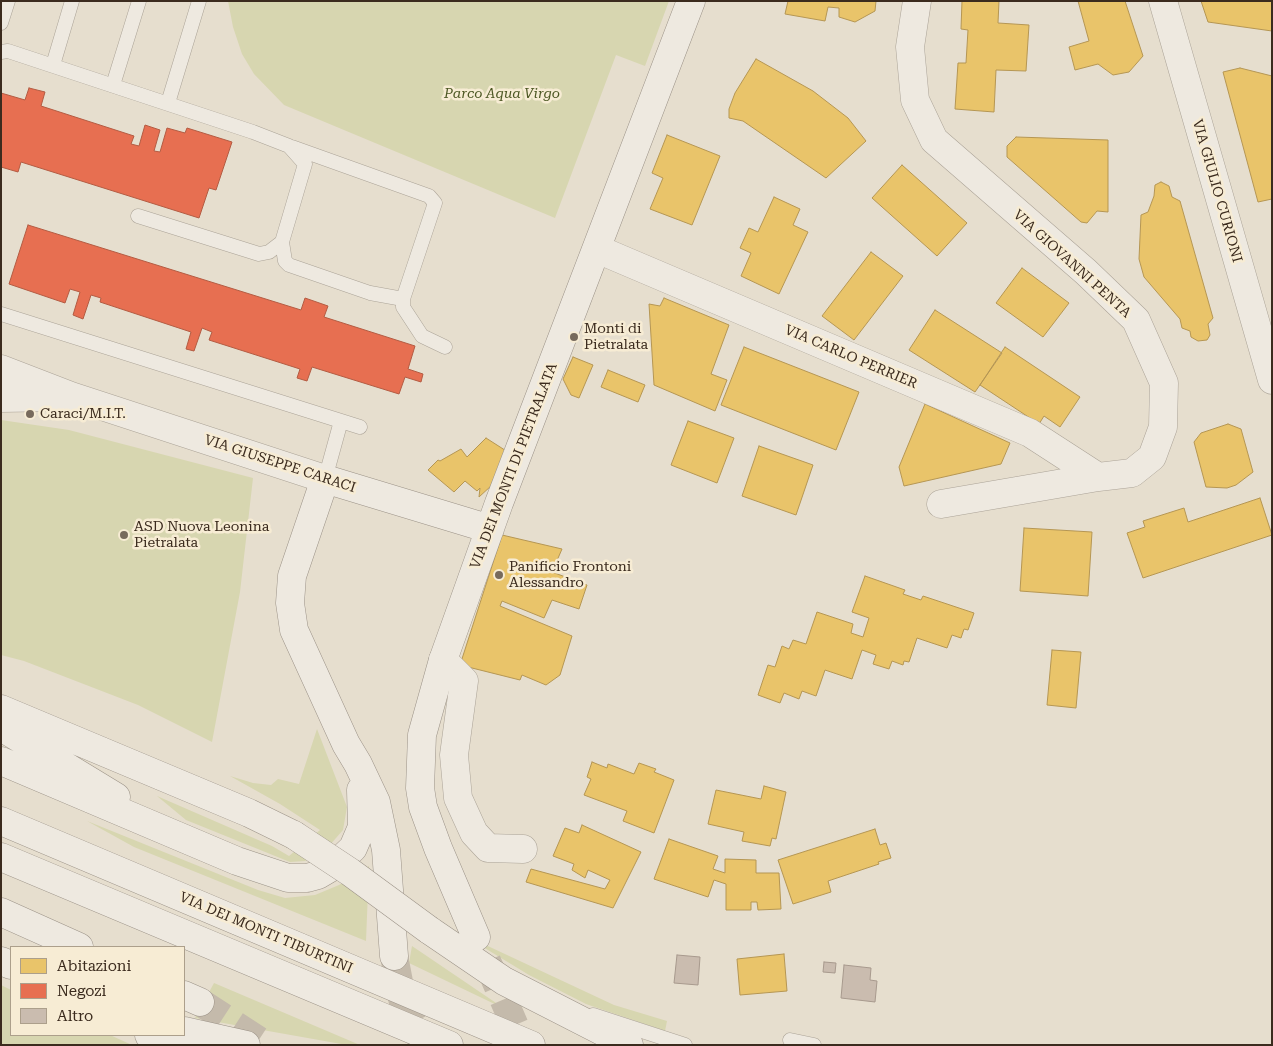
<!DOCTYPE html>
<html>
<head>
<meta charset="utf-8">
<style>
	body { margin:0 }
	#map { position:relative; width:1273px; height:1046px; overflow:hidden; background:#e6dece; font-family:"Roboto Serif",serif }
	canvas { display:block }
	.frame { position:absolute; inset:0; border:2px solid #3b2b1e; pointer-events:none }
	.legend { position:absolute; left:10px; top:946px; width:175px; height:90px; box-sizing:border-box; background:#f7ecd4; border:1px solid #ac9f8b; margin:0; padding:6px 9px; list-style:none; font-size:15px; color:#3b2b1e }
	.legend li { display:flex; align-items:center; gap:10px; height:25px }
	.legend b { width:25px; border:1px solid #ac9f8b }
</style>
</head>
<body>
<div id="map">
<canvas width="1273" height="1046"></canvas>
<div class="frame"></div>
<ul class="legend">
<li><b style="height:14px;background:#e9c46a"></b>Abitazioni</li>
<li><b style="height:14px;background:#e76f51"></b>Negozi</li>
<li><b style="height:14px;background:#cabcaf"></b>Altro</li>
</ul>
</div>
<script>
const ctx = document.querySelector('canvas').getContext('2d');
ctx.lineJoin = 'round';
function paint(path, color) {
  ctx.fillStyle = color;
  ctx.fill(path, 'evenodd');
}
function poly(rows) {
  const path = new Path2D();
  for (const r of rows) {
    path.moveTo(r[0], r[1]);
    for (let i = 2; i < r.length; i += 2) path.lineTo(r[i], r[i + 1]);
  }
  return path;
}
function trace(path, color, width, dash) {
  ctx.strokeStyle = color;
  ctx.lineWidth = width;
  ctx.lineCap = dash ? 'butt' : 'round';
  ctx.setLineDash(dash || []);
  ctx.stroke(path);
}
function drawText(font, color, halo, rows, align = 'center') {
  ctx.font = font + ' "Roboto Serif",serif';
  ctx.lineWidth = 5;
  ctx.setLineDash([]);
  ctx.textBaseline = 'middle';
  ctx.strokeStyle = halo;
  ctx.fillStyle = color;
  for (const [text, x, y, turn = 0] of rows) {
    ctx.save();
    ctx.translate(x, y);
    ctx.rotate((+turn || 0) * Math.PI / 180);
    ctx.textAlign = isNaN(turn) ? turn : align;
    if (halo) ctx.strokeText(text, 0, 0);
    ctx.fillText(text, 0, 0);
    ctx.restore();
  }
}
paint(poly([
	[228,1,669,1,645,66,616,55,555,218,284,105,254,74,242,54,233,27],
	[1,420,69,430,253,478,240,592,212,742,138,705,24,661,1,655],
	[317,729,347,807,343,830,329,846,305,861,290,862,186,820,157,796,272,846,289,856,320,830,280,804,230,776,253,783,271,785,278,779,299,784],
	[87,821,258,890,285,898,315,895,339,885,369,866,366,941,134,847],
	[460,933,614,1005,667,1021,665,1031,586,1004,529,975],
	[412,946,505,1009,409,963],
	[214,983,360,1045,347,1045,195,1018],
	[1,985,11,990,11,1035,110,1035,132,1045,1,1045]
]), '#d7d6b0');
const homes = poly([
	[788,1,876,1,875,11,855,22,839,17,839,8,828,7,825,21,785,14,788,1],
	[962,1,999,1,998,23,1029,25,1026,71,996,70,994,112,955,109,958,63,966,63,968,30,961,29,962,1],
	[1078,1,1125,1,1143,56,1129,72,1113,75,1098,64,1075,70,1069,47,1089,41,1078,1],
	[1201,1,1272,1,1272,31,1208,22,1201,1],
	[756,59,813,91,848,118,866,141,826,178,743,121,729,118,729,109,735,93,756,59],
	[1240,68,1272,76,1272,199,1258,202,1223,72,1240,68],
	[667,135,720,156,692,225,650,209,663,178,652,173,667,135],
	[1016,137,1108,140,1108,212,1097,211,1087,223,1081,222,1007,157,1007,146,1016,137],
	[902,165,967,223,937,256,872,198,902,165],
	[1161,182,1169,186,1172,197,1180,201,1213,318,1208,324,1210,335,1207,340,1198,341,1191,337,1190,331,1182,328,1180,319,1144,277,1139,259,1141,215,1148,212,1154,196,1155,185,1161,182],
	[774,197,800,209,793,225,808,232,779,294,741,276,751,253,740,248,749,228,758,232,774,197],
	[871,252,903,276,854,340,822,316,871,252],
	[1022,268,1069,303,1043,337,996,303,1022,268],
	[664,298,729,325,711,374,727,380,715,411,654,385,649,304,660,306,664,298],
	[935,310,1002,353,975,392,909,350,935,310],
	[744,347,859,392,836,450,721,405,744,347],
	[1005,347,1080,397,1060,427,1044,416,1039,424,980,385,1005,347],
	[573,357,593,365,579,398,571,395,563,379,573,357],
	[608,370,645,385,638,402,601,387,608,370],
	[925,404,1010,443,1001,464,904,486,899,467,925,404],
	[688,421,734,438,717,483,671,465,688,421],
	[1228,424,1241,429,1253,472,1236,485,1227,488,1206,487,1194,442,1201,433,1228,424],
	[486,438,511,454,504,474,479,497,480,488,477,491,465,481,454,492,428,470,438,460,440,461,461,449,467,457,486,438],
	[759,446,813,465,796,515,742,496,759,446],
	[1260,498,1272,535,1143,578,1127,533,1145,527,1143,521,1184,508,1188,522,1260,498],
	[1024,528,1092,532,1088,596,1020,591,1024,528],
	[502,535,562,549,552,572,587,585,579,609,552,600,544,618,502,601,500,606,572,636,560,675,546,685,522,675,520,680,460,665,502,535],
	[865,576,905,590,903,594,921,600,923,596,974,613,968,630,964,629,961,638,952,635,947,648,917,638,909,662,904,661,903,665,892,661,889,669,873,664,876,655,862,650,852,679,825,670,816,696,802,691,799,699,784,693,780,703,758,695,768,665,775,667,782,646,789,649,793,640,806,644,817,612,853,624,851,633,863,637,869,618,852,612,865,576],
	[1052,650,1081,652,1076,708,1047,705,1052,650],
	[592,762,607,768,608,764,634,774,639,763,656,769,654,772,674,780,654,833,623,821,627,811,584,795,591,779,587,777,592,762],
	[764,786,786,792,776,839,772,838,770,846,742,841,744,832,708,824,716,790,761,799,764,786],
	[582,825,641,852,613,908,526,882,531,869,605,889,610,880,588,870,585,878,572,870,574,864,553,856,565,828,579,833,582,825],
	[875,829,880,845,886,843,891,858,878,862,879,864,828,881,831,892,793,904,778,860,875,829],
	[669,839,718,856,713,869,725,873,725,859,756,860,756,873,779,873,781,909,758,910,757,902,751,902,751,910,726,910,726,884,714,880,708,897,654,879,669,839],
	[784,954,787,991,740,995,737,959,784,954]
]);
paint(homes, '#e9c46a');
trace(homes, '#b59653', 1);
const shops = poly([
	[29,88,45,92,41,106,134,136,131,144,139,146,145,125,160,130,154,151,160,152,167,128,185,133,187,128,232,142,216,190,209,188,199,218,21,162,18,172,1,167,1,93,25,100,29,88],
	[28,225,301,310,305,298,328,306,324,317,415,346,408,369,423,374,421,382,405,377,399,394,312,367,307,381,297,378,300,369,209,340,212,332,202,328,194,351,186,349,191,332,100,302,101,298,91,295,83,319,73,315,80,292,70,289,65,303,9,284,28,225]
]);
paint(shops, '#e76f51');
trace(shops, '#b35b42', 1);
const building = poly([
	[677,955,700,957,698,985,674,983,677,955],
	[824,962,836,963,835,973,823,972,824,962],
	[844,965,871,968,870,980,877,981,875,1002,841,998,844,965]
]);
paint(building, '#cabcaf');
trace(building, '#a7998d', 1);
trace(poly([
	[394,956,403,1003,424,1045],
	[487,961,523,1045],
	[200,1002,266,1045]
]), '#c4baab', 28, [28, 14]);
const lane = poly([
	[1,23,8,1],
	[1,52,8,51,253,132,289,146,305,164,282,242,269,252,259,254,138,216],
	[53,65,72,1],
	[113,85,139,1],
	[168,103,199,1],
	[292,147,429,196,435,203,403,299,403,307,422,336,445,347],
	[282,242,285,261,289,265,370,293,403,299],
	[1,314,360,427],
	[325,479,341,421],
	[593,1015,685,1045],
	[790,1040,814,1045]
]);
const street = poly([
	[917,1,910,47,915,100,934,140,1086,272,1136,320,1164,383,1163,427,1152,457,1132,473,1098,477,941,504],
	[1163,1,1272,380],
	[597,249,1030,433,1098,477],
	[1,369,71,396,325,479],
	[1,398,62,397],
	[443,660,464,681,454,755,458,798,474,833,488,848,523,849]
]);
const secondary = poly([
	[1,709,249,813,294,835],
	[1,727,116,797],
	[1,761,237,861,288,878,307,878,318,875,335,865,353,848,362,827,361,790],
	[1,821,531,1045],
	[1,857,449,1045],
	[1,912,79,947],
	[429,930,504,981,629,1045],
	[476,937,438,848,423,807,420,788,422,735,443,660,499,503,691,1],
	[394,956,386,850,376,802,358,764,346,744,294,630,290,603,292,576,325,479,490,529],
	[1,961,11,965],
	[184,995,200,1002],
	[184,1031,246,1045],
	[149,1035,166,1045]
]);
trace(lane, '#aba397', 15);
trace(street, '#aba397', 29);
trace(secondary, '#9b9287', 29);
trace(lane, '#eee9e0', 14);
trace(street, '#eee9e0', 28);
trace(secondary, '#eee9e0', 28);
const secondaryBridge = poly([
	[294,835,350,872,429,930]
]);
trace(secondaryBridge, '#9b9287', 29, []);
trace(secondaryBridge, '#eee9e0', 28);
for (const [x, y, r, color] of [
	[574,337,5,"#776a5c"],
	[30,414,5,"#776a5c"],
	[124,535,5,"#776a5c"],
	[499,575,5,"#776a5c"]
]) {
  const dot = new Path2D();
  dot.arc(x, y, r, 0, 2 * Math.PI);
  ctx.fillStyle = color;
  ctx.fill(dot);
  trace(dot, '#f7ecd4', 2);
}
drawText('italic 14px', '#4d5824', '#f7ecd4', [
	["Parco Aqua Virgo",502,94]
]);
drawText('14px', '#3b2b1e', '#f7ecd4', [
	["VIA GIULIO CURIONI",1217,191,74],
	["VIA GIOVANNI PENTA",1072,264,42],
	["VIA CARLO PERRIER",851,357,23],
	["VIA GIUSEPPE CARACI",280,464,18],
	["VIA DEI MONTI DI PIETRALATA",514,466,-69],
	["VIA DEI MONTI TIBURTINI",266,933,23]
]);
drawText('14px', '#3b2b1e', '#f7ecd4', [
	["Monti di",584,329],
	["Pietralata",584,345],
	["Caraci/M.I.T.",40,414],
	["ASD Nuova Leonina",134,527],
	["Pietralata",134,543],
	["Panificio Frontoni",509,567],
	["Alessandro",509,583]
], 'left');
</script>
</body>
</html>
